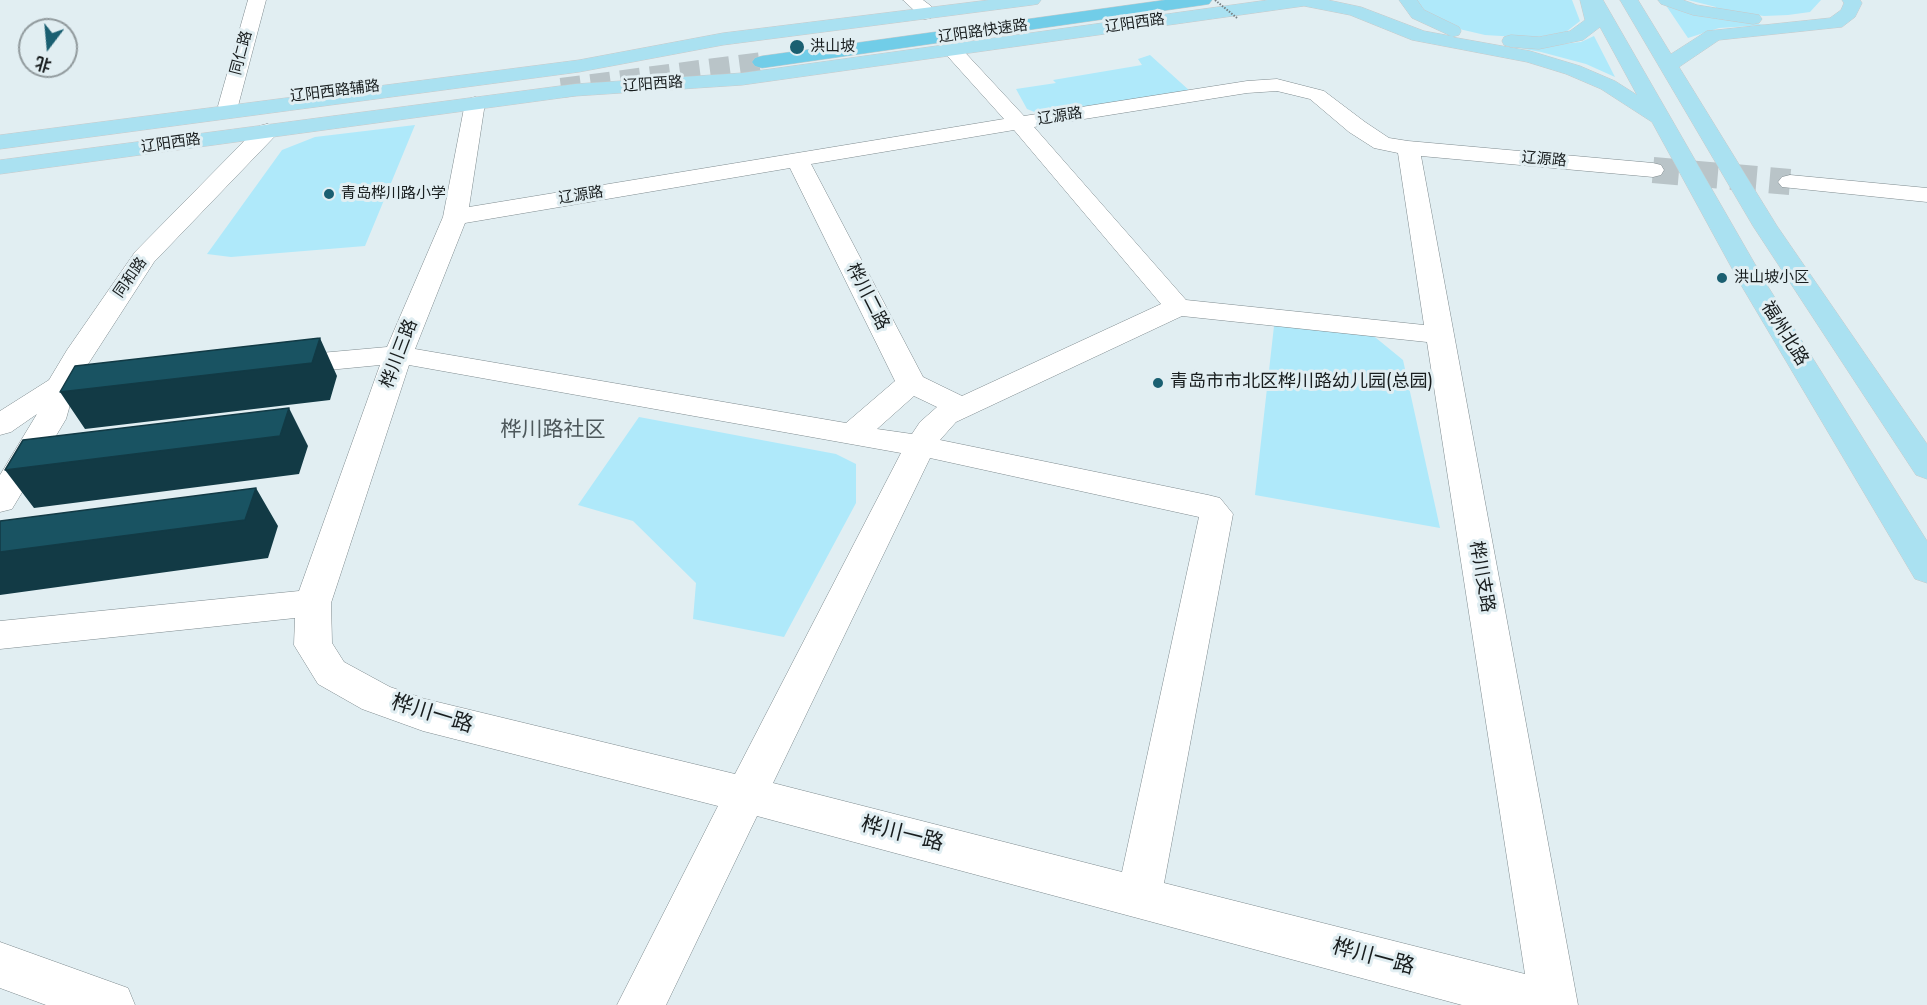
<!DOCTYPE html>
<html>
<head>
<meta charset="utf-8">
<style>
	body { margin:0 }
	#map { position:relative; width:1927px; height:1005px; overflow:hidden; background:#e1eef2; font-family:Jost,"Noto Sans SC",sans-serif }
	canvas { display:block }
	.north { position:absolute; left:18px; top:18px; width:60px; height:60px; box-sizing:border-box; background:#e1eef2; border:2px solid #919a9d; border-radius:50%; rotate:196deg; font-size:16px; font-weight:700; line-height:24px; text-align:center; color:#181d1e }
	.north::after { content:''; display:block; margin:auto; width:21px; height:27px; background:#1a5f71; clip-path:polygon(50% 0,100% 100%,50% 72%,0 100%) }
</style>
</head>
<body>
<div id="map">
<canvas width="1927" height="1005"></canvas>
<div class="north">北</div>
</div>
<script>
const ctx = document.querySelector('canvas').getContext('2d');
ctx.lineJoin = 'round';
function paint(path, color) {
  ctx.fillStyle = color;
  ctx.fill(path, 'evenodd');
}
function poly(rows) {
  const path = new Path2D();
  for (const r of rows) {
    path.moveTo(r[0], r[1]);
    for (let i = 2; i < r.length; i += 2) path.lineTo(r[i], r[i + 1]);
  }
  return path;
}
function trace(path, color, width, dash) {
  ctx.strokeStyle = color;
  ctx.lineWidth = width;
  ctx.lineCap = dash ? 'butt' : 'round';
  ctx.setLineDash(dash || []);
  ctx.stroke(path);
}
function drawText(font, color, halo, rows, align = 'center') {
  ctx.font = font + ' Jost,"Noto Sans SC",sans-serif';
  ctx.lineWidth = 6;
  ctx.setLineDash([]);
  ctx.textBaseline = 'middle';
  ctx.strokeStyle = halo;
  ctx.fillStyle = color;
  for (const [text, x, y, turn = 0] of rows) {
    ctx.save();
    ctx.translate(x, y);
    ctx.rotate((+turn || 0) * Math.PI / 180);
    ctx.textAlign = isNaN(turn) ? turn : align;
    if (halo) ctx.strokeText(text, 0, 0);
    ctx.fillText(text, 0, 0);
    ctx.restore();
  }
}
paint(poly([
	[1416,0,1572,0,1580,21,1566,32,1533,38,1485,35,1455,28,1427,14],
	[1688,0,1821,0,1810,12,1788,15,1764,16,1715,10,1716,7],
	[1665,4,1706,17,1766,25,1719,28,1688,38],
	[1594,36,1615,77,1586,64,1541,52,1503,45,1545,46,1581,42],
	[1150,55,1190,91,1057,113,1037,113,1027,109,1016,89,1056,83,1053,80,1142,65,1138,59],
	[415,125,365,246,231,257,207,254,282,150,315,137],
	[1274,326,1370,333,1403,360,1440,528,1255,495],
	[639,417,836,454,856,464,856,503,784,637,693,619,696,583,633,521,578,505]
]), '#afe9fa');
trace(poly([
	[1653,170,1790,182]
]), '#b9c4c8', 26, [26, 13]);
trace(poly([
	[561,88,762,62]
]), '#b9c4c8', 20, [20, 10]);
const minor = poly([
	[248,0,266,0,238,106,235,110,228,112,221,110,218,106,248,0],
	[903,0,923,0,931,6,934,14,931,18,925,19,919,18,916,12,903,0],
	[952,44,959,46,1024,116,1247,81,1277,79,1324,91,1365,122,1389,138,1408,141,1653,163,1661,165,1664,170,1661,175,1653,177,1421,156,1578,1005,1462,1005,757,816,666,1005,617,1005,718,806,423,731,362,709,318,684,294,645,295,618,0,649,0,621,299,591,380,365,287,374,277,371,273,365,277,359,287,356,387,347,443,217,465,103,468,99,475,97,482,99,485,103,469,207,1004,119,942,50,945,46,952,44],
	[1277,91,1310,99,1349,132,1374,148,1398,153,1424,325,1186,300,1034,127,1247,93,1277,91],
	[1014,130,1161,304,962,396,923,377,811,164,1014,130],
	[790,168,895,381,846,423,415,349,465,223,790,168],
	[1182,316,1427,342,1525,974,1164,883,1233,514,1220,498,1208,495,940,440,956,422,1182,316],
	[409,365,901,453,735,774,425,699,390,687,344,662,332,643,331,603,409,365],
	[914,396,937,407,920,422,912,434,877,429,914,396],
	[930,458,1199,517,1122,872,773,783,930,458],
	[267,124,275,126,278,131,275,136,154,262,81,375,107,372,117,375,122,381,117,387,73,394,66,419,12,509,0,512,0,475,37,414,11,432,0,435,0,411,49,380,67,350,135,252,259,126,267,124],
	[1790,175,1927,188,1927,202,1782,187,1778,182,1782,177,1790,175],
	[0,942,128,988,135,1005,46,1005,0,988,0,942]
]);
const major = poly([
	[989,0,1041,0,1038,4,1032,5,723,45,579,72,0,149,0,135,579,60,723,33,989,0],
	[1268,0,1328,0,1361,7,1424,31,1451,36,1412,18,1399,0,1417,0,1424,10,1459,27,1461,31,1459,35,1452,37,1530,51,1580,66,1615,81,1637,95,1600,27,1583,40,1539,49,1511,47,1504,45,1502,41,1504,37,1511,35,1539,37,1570,31,1585,20,1580,0,1603,0,1767,285,1927,541,1927,583,1915,579,1741,285,1652,122,1601,89,1566,74,1527,62,1412,40,1350,15,1304,6,742,85,575,96,0,174,0,160,575,84,742,73,1268,0],
	[1620,0,1638,0,1671,54,1707,31,1830,18,1841,10,1844,3,1842,0,1860,0,1862,3,1855,17,1842,27,1719,40,1679,67,1777,226,1927,444,1927,479,1916,475,1753,226,1620,0],
	[1658,0,1683,0,1697,5,1753,14,1759,15,1762,19,1759,23,1753,24,1693,15,1661,4,1658,0]
]);
const highway = poly([
	[1165,0,1212,0,1209,4,1203,5,762,68,755,66,752,62,755,58,762,56,1165,0]
]);
trace(minor, '#7f8b8f', 1);
trace(major, '#c8c9c9', 1);
trace(highway, '#c8c9c9', 1);
paint(minor, '#fff');
paint(major, '#aae1f1');
paint(highway, '#71cde8');
trace(poly([
	[1215,0,1237,18]
]), '#767f82', 2, [1.5, 1.5]);
paint(poly([
	[320,338,337,376,330,400,85,429,60,392],
	[289,408,308,446,299,474,34,508,5,470],
	[256,488,278,526,268,558,0,595,0,552]
]), '#123a45');
const building = poly([
	[320,338,312,363,60,392,75,366,320,338],
	[289,408,280,436,5,470,23,440,289,408],
	[256,488,245,520,0,552,0,521,256,488]
]);
paint(building, '#195362');
trace(building, '#123a45', 1.5);
for (const [x, y, r, color] of [
	[797,47,8,"#1a5f71"],
	[329,194,6,"#1a5f71"],
	[1722,278,6,"#1a5f71"],
	[1158,383,6,"#1a5f71"]
]) {
  const dot = new Path2D();
  dot.arc(x, y, r, 0, 2 * Math.PI);
  ctx.fillStyle = color;
  ctx.fill(dot);
  trace(dot, '#e1eef2', 2);
}
drawText('15px', '#181d1e', '#e1eef2', [
	["辽阳西路",1135,24,-8],
	["辽阳路快速路",983,32,-8],
	["同仁路",242,53,-75],
	["辽阳西路",653,85,-4],
	["辽阳西路辅路",335,92,-7],
	["辽源路",1060,117,-9],
	["辽阳西路",171,144,-8],
	["辽源路",1544,160,5],
	["辽源路",581,196,-9],
	["同和路",131,278,-55]
]);
drawText('15px', '#181d1e', '#e1eef2', [
	["洪山坡",810,47],
	["青岛桦川路小学",341,194],
	["洪山坡小区",1734,278]
], 'left');
drawText('18px', '#181d1e', '#e1eef2', [
	["桦川二路",867,297,63],
	["福州北路",1784,334,58],
	["桦川三路",400,354,-69],
	["桦川支路",1481,577,80]
]);
drawText('18px', '#181d1e', '#e1eef2', [
	["青岛市市北区桦川路幼儿园(总园)",1170,383]
], 'left');
drawText('21px', '#4e595c', '#e1eef2', [
	["桦川路社区",553,431]
]);
drawText('21px', '#181d1e', '#e1eef2', [
	["桦川一路",432,715,17],
	["桦川一路",902,835,14],
	["桦川一路",1373,958,15]
]);
</script>
</body>
</html>
